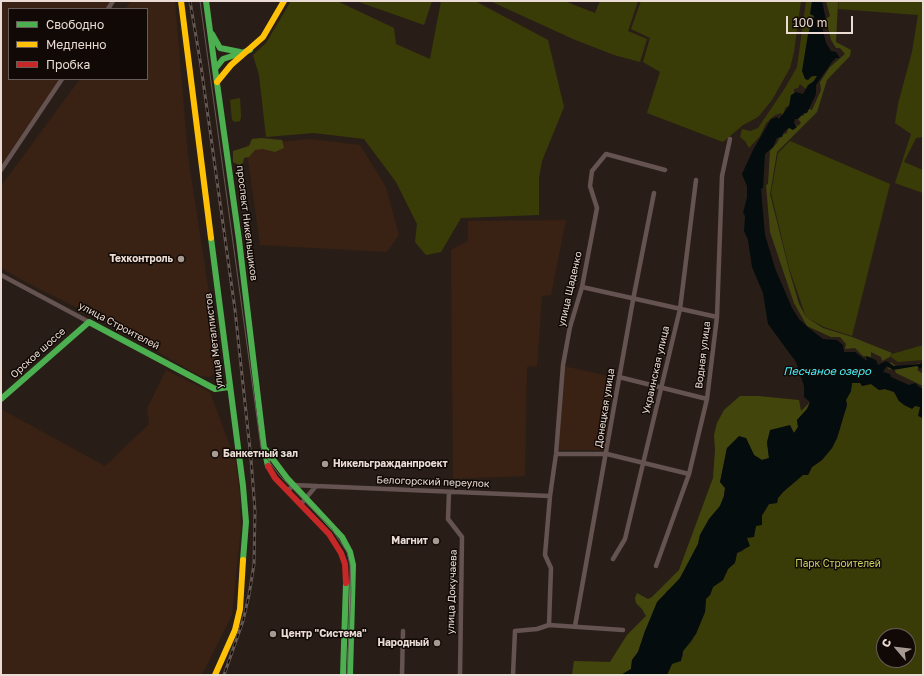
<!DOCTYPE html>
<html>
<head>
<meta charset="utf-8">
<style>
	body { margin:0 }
	#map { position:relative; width:924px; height:676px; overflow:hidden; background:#291e17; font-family:"Golos Text",sans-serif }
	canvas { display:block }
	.frame { position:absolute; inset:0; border:2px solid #eadcd4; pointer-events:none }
	.legend { position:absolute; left:8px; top:8px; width:140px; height:72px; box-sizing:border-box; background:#110905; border:1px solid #685d58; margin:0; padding:5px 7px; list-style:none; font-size:12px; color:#eadcd4 }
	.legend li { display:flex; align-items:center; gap:8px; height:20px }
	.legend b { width:20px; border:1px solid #685d58 }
	.north { position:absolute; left:876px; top:628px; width:40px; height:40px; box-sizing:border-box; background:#110905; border:1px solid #685d58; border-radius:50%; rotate:298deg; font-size:11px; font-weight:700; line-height:16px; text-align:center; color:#eadcd4 }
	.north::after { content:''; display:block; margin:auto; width:14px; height:18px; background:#a69a92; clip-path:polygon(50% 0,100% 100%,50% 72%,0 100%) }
	.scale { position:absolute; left:786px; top:16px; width:67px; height:18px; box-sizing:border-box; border:2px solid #eadcd4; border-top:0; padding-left:5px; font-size:12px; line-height:14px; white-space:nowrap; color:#eadcd4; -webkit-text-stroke:3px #110905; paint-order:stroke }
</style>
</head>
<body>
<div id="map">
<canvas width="924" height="676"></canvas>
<div class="frame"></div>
<ul class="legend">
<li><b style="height:5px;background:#4caf50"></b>Свободно</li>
<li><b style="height:5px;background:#ffc107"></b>Медленно</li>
<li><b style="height:5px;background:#c62828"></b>Пробка</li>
</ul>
<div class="north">С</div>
<div class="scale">100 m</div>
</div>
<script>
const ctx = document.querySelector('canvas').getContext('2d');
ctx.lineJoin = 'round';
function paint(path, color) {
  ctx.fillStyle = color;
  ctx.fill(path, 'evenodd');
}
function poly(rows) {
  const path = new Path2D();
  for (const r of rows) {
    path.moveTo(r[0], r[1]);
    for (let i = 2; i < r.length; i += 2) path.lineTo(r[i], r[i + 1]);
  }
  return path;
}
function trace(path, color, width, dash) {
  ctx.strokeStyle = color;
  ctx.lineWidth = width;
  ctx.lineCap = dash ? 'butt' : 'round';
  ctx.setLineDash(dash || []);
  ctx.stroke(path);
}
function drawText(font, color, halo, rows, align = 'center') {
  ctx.font = font + ' "Golos Text",sans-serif';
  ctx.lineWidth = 3;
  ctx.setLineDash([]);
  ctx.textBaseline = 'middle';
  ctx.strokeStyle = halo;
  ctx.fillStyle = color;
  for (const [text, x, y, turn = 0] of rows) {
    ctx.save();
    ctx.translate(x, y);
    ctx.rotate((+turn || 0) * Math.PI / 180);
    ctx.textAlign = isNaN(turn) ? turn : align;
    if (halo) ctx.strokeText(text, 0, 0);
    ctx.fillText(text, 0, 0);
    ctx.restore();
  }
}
paint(poly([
	[1,1,108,1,110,4,107,9,9,9,9,79,60,79,1,166],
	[131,1,175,1,188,156,220,364,218,364,218,374,212,374,211,377,200,376,94,316,29,284,1,268,1,186,80,79,147,79,147,9,125,9],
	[311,139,360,145,386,187,399,235,387,252,260,245,246,145],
	[566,220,551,295,542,296,537,366,527,367,525,476,453,479,451,250,468,241,468,221],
	[564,366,613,377,605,450,557,450],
	[166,370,210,392,236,462,240,494,241,529,232,615,202,675,1,675,1,409,105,466,149,424,147,409]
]), '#392113');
paint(poly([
	[291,1,337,1,394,28,396,44,430,59,441,1,475,1,548,40,564,107,542,161,539,178,539,215,461,218,441,252,426,255,415,242,417,224,396,182,364,139,314,133,266,137,259,75,253,55,266,43],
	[356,1,432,1,424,25],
	[490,1,564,1,595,13,600,1,638,1,628,31,647,39,640,62,614,55,573,39],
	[641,1,801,1,794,52,790,68,772,100,758,117,743,125,723,142,647,113,660,72,643,62,650,38,631,29],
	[806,1,816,1,818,13,809,76,812,77,817,73,818,79,812,82,807,90,800,84,798,88,794,89,794,97,791,104,785,108,783,116,781,113,775,115,766,123,760,136,749,148,745,141,740,137,742,129,750,131,758,128,785,88,797,67],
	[839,1,923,1,923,137,916,138,904,162,923,170,923,193,895,183,911,134,895,123,898,104,912,52,918,15,838,9],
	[240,98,241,117,240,121,235,122,232,120,230,100],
	[790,141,890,184,852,336,824,327,806,317,789,268,771,193,778,153],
	[923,345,923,360,898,362,891,357,892,354],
	[857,382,861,383,862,386,871,384,879,390,885,389,894,392,899,401,920,407,921,418,923,418,922,675,667,675,672,664,683,656,683,651,692,641,705,612,706,599,710,595,713,587,723,580,728,569,735,562,737,553,743,551,747,538,754,530,769,504,777,503,778,498,783,492,803,475,808,475,812,467,822,460,832,448,837,438,847,405,846,400,851,391,852,383],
	[884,636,908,636,908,660,884,660]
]), '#3a3c07');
paint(poly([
	[826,1,838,2,836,42,851,50,850,56,827,80,817,112,777,152,770,194,789,270,799,304,806,317,823,328,852,337,892,353,890,357,882,361,881,357,871,352,871,357,863,356,855,348,845,349,846,344,840,337,831,337,807,326,794,303,770,232,766,185,768,184,770,151,777,143,781,135,787,133,788,128,794,124,798,126,801,123,798,119,799,115,803,116,809,109,812,110,821,90,820,82,830,67,845,54,840,48,836,48,831,40,826,19,830,16],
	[261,138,282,140,284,148,275,152,263,149,255,150,249,157,244,158,243,163,239,165,233,162,233,151,249,146,252,139],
	[891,362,897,367,922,363,917,370,923,374,923,386,896,373,895,370,888,369],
	[740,396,758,396,799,400,801,411,810,402,807,409,797,420,798,427,793,434,782,429,767,442,769,458,762,460,754,455,746,438,727,448,720,482,725,488,724,496,720,506,709,519,700,535,698,544,680,578,673,587,667,591,645,631,638,652,632,660,631,669,621,675,572,675,574,661,610,662,627,635,646,616,642,609,636,603,635,598,637,593,648,599,652,597,679,570,713,478,715,450,714,435,717,423,724,410]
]), '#43460c');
paint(poly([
	[812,1,822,1,826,20,821,23,826,43,831,51,836,52,840,58,836,58,832,62,816,85,816,94,807,113,804,113,798,119,795,119,794,123,797,127,793,130,789,128,784,132,782,137,777,138,773,147,765,154,763,188,761,189,765,235,775,268,792,308,799,319,810,329,823,339,837,340,843,345,844,352,855,352,867,361,866,356,876,360,878,365,886,361,894,366,920,364,923,361,923,366,920,369,917,366,893,370,887,366,883,372,890,374,891,377,909,385,915,383,923,390,923,418,918,416,920,407,915,406,912,409,904,405,899,401,894,392,885,389,879,390,871,384,862,386,860,383,852,383,851,391,846,400,847,405,837,438,832,448,822,460,812,467,808,475,803,475,783,492,778,498,777,503,769,504,762,515,762,525,756,526,754,537,747,538,750,546,737,553,735,563,728,569,723,580,713,587,710,595,706,599,705,612,696,634,683,651,681,661,672,664,667,675,621,675,631,669,632,660,638,652,645,631,657,602,680,578,698,544,700,535,709,519,720,506,724,496,725,488,720,482,727,448,739,436,746,438,754,455,762,460,769,458,767,442,770,430,790,425,794,433,798,427,797,420,807,409,810,402,804,397,804,386,796,362,768,324,763,293,752,267,748,240,744,231,745,216,743,213,747,197,747,186,742,174,753,150,771,119,777,117,779,119,789,106,791,95,796,92,803,94,808,85,813,82,817,76,812,76,808,80,805,79,802,71,808,34,814,16,810,14]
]), '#050c0d');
trace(poly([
	[108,9,113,1],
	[1,170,62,79],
	[1,275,89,322],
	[582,287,717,317],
	[619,377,707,399],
	[556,454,607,454,689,474],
	[288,491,293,485,550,496],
	[449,492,448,519,462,537,460,675],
	[301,504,316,486],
	[613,559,625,539,680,309,696,180],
	[656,566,689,474,707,399,717,317,722,176,730,139],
	[549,625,623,630],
	[575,626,633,300,654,193],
	[402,675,403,631],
	[513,675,515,631,537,629,549,625,551,568,545,555,550,496,556,454,563,365,570,327,582,287,597,208,590,186,592,171,606,154,665,170]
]), '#645350', 4.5);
trace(poly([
	[206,1,215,69],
	[212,34,220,48,240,52],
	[250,50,223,59,215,69,239,240,264,448,268,466],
	[211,238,243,486,246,522,243,560],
	[1,399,89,322,215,389,229,387],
	[266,450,287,478,342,537,350,552,353,565,350,675],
	[343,675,346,583]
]), '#4caf50', 6);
trace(poly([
	[181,1,211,238],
	[217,82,231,65,263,37,284,1],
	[215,675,235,630,240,609,243,560]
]), '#ffc107', 6);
trace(poly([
	[268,466,275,478,329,534,341,553,345,564,346,583]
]), '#c62828', 6);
trace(poly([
	[200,1,261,447,265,456,280,476,331,528,347,552,350,565,351,590,347,675]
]), '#655854', 1);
const rail = poly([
	[190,1,201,66,235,310,251,459,255,511,254,564,249,595,243,621,224,675]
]);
trace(rail, '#655854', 3);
trace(rail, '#110905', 1.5, [4.5]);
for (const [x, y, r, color] of [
	[181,259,4,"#a69a92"],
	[215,454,4,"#a69a92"],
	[325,464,4,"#a69a92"],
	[436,541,4,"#a69a92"],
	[273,634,4,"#a69a92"],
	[437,643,4,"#a69a92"]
]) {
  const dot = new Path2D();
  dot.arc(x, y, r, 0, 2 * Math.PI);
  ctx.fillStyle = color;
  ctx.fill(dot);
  trace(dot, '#110905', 1.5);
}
drawText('10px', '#eadcd4', '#110905', [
	["проспект Никельщиков",247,223,83],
	["улица Щаденко",570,289,-77],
	["улица Строителей",119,326,28],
	["улица Металлистов",214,341,-97],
	["Орское шоссе",38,353,-42],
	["Водная улица",703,355,-83],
	["Украинская улица",656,370,-77],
	["Донецкая улица",605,408,-81],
	["Белогорский переулок",433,482,2],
	["улица Докучаева",452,592,-88]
]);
drawText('bold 10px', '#eadcd4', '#110905', [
	["Техконтроль",173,259],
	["Банкетный зал",223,454,"left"],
	["Никельгражданпроект",333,464,"left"],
	["Магнит",428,541],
	["Центр \"Система\"",281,634,"left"],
	["Народный",429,643]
], 'right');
drawText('10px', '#c7d264', '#110905', [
	["Парк Строителей",838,564]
]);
drawText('italic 11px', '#48f3fd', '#110905', [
	["Песчаное озеро",827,372]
]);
</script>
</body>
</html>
